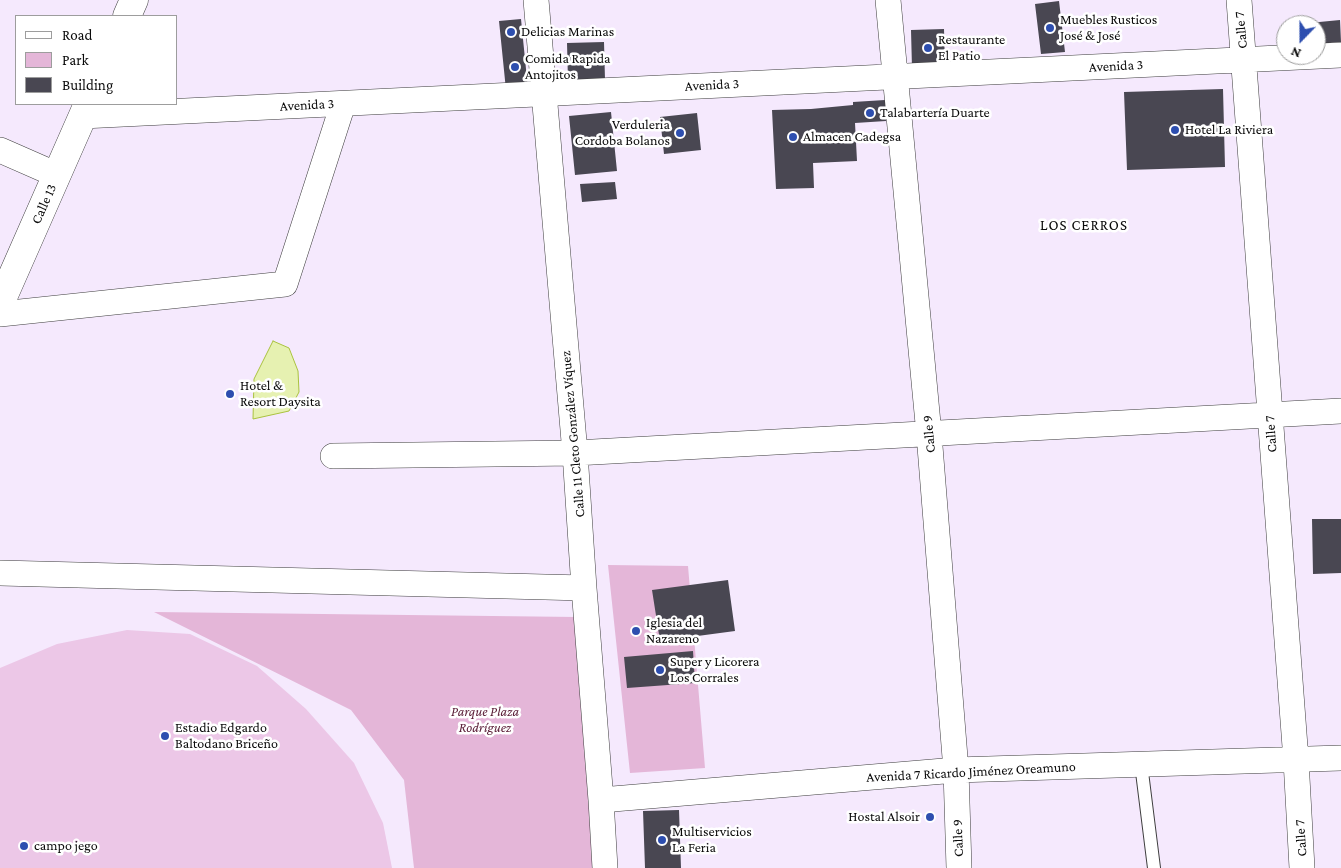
<!DOCTYPE html>
<html>
<head>
<meta charset="utf-8">
<style>
	body { margin:0 }
	#map { position:relative; width:1341px; height:868px; overflow:hidden; background:#f5e9fd; font-family:"Crimson Pro",serif }
	canvas { display:block }
	.legend { position:absolute; left:15px; top:15px; width:162px; height:90px; box-sizing:border-box; background:#fff; border:1px solid #9d9d9d; margin:0; padding:6px 9px; list-style:none; font-size:15px; color:#0a0a0a }
	.legend li { display:flex; align-items:center; gap:10px; height:25px }
	.legend b { width:25px; border:1px solid #9d9d9d }
	.north { position:absolute; left:1276px; top:15px; width:50px; height:50px; box-sizing:border-box; background:#fff; border:1px solid #9d9d9d; border-radius:50%; rotate:202deg; font-size:14px; font-weight:700; line-height:20px; text-align:center; color:#0a0a0a }
	.north::after { content:''; display:block; margin:auto; width:18px; height:22px; background:#2d4eaf; clip-path:polygon(50% 0,100% 100%,50% 72%,0 100%) }
</style>
</head>
<body>
<div id="map">
<canvas width="1341" height="868"></canvas>
<ul class="legend">
<li><b style="height:6px;background:#fff"></b>Road</li>
<li><b style="height:14px;background:#e4b6d8"></b>Park</li>
<li><b style="height:14px;background:#494752"></b>Building</li>
</ul>
<div class="north">N</div>
</div>
<script>
const ctx = document.querySelector('canvas').getContext('2d');
ctx.lineJoin = 'round';
function paint(path, color) {
  ctx.fillStyle = color;
  ctx.fill(path, 'evenodd');
}
function poly(rows) {
  const path = new Path2D();
  for (const r of rows) {
    path.moveTo(r[0], r[1]);
    for (let i = 2; i < r.length; i += 2) path.lineTo(r[i], r[i + 1]);
  }
  return path;
}
function trace(path, color, width, dash) {
  ctx.strokeStyle = color;
  ctx.lineWidth = width;
  ctx.lineCap = dash ? 'butt' : 'round';
  ctx.setLineDash(dash || []);
  ctx.stroke(path);
}
function drawText(font, color, halo, rows, align = 'center') {
  ctx.font = font + ' "Crimson Pro",serif';
  ctx.lineWidth = 5;
  ctx.setLineDash([]);
  ctx.textBaseline = 'middle';
  ctx.strokeStyle = halo;
  ctx.fillStyle = color;
  for (const [text, x, y, turn = 0] of rows) {
    ctx.save();
    ctx.translate(x, y);
    ctx.rotate((+turn || 0) * Math.PI / 180);
    ctx.textAlign = isNaN(turn) ? turn : align;
    if (halo) ctx.strokeText(text, 0, 0);
    ctx.fillText(text, 0, 0);
    ctx.restore();
  }
}
paint(poly([
	[608,565,688,566,705,768,630,773],
	[154,612,577,617,598,868,414,868,404,780,351,710]
]), '#e4b6d8');
paint(poly([
	[127,630,190,634,257,666,306,709,354,763,383,823,392,868,0,868,0,668,57,644]
]), '#ecc7e7');
const water = poly([
	[273,341,289,348,298,371,299,392,289,411,253,419,254,379,273,341]
]);
paint(water, '#e6f1b1');
trace(water, '#a9c23e', 1);
paint(poly([
	[1059,1,1065,52,1041,54,1035,4],
	[521,19,528,89,506,90,499,21],
	[1340,20,1341,42,1316,44,1316,25,1309,25,1309,23],
	[944,29,945,67,912,68,911,30],
	[604,42,605,80,568,81,567,43],
	[1223,89,1225,167,1127,170,1124,92],
	[885,100,886,121,855,123,857,161,813,163,814,188,776,189,772,110,811,109,853,105,853,102],
	[611,112,617,171,575,175,569,116],
	[697,113,701,150,664,154,660,117],
	[615,182,617,199,582,202,580,184],
	[1312,519,1341,519,1341,573,1313,574],
	[728,580,735,631,660,641,652,590],
	[693,651,695,683,627,688,624,657],
	[679,810,681,868,645,868,643,811]
]), '#494752');
const service = poly([
	[1141,764,1154,868]
]);
const minor = poly([
	[536,0,575,453,584,588,601,800,605,868],
	[888,0,929,434,956,770,959,868],
	[1239,0,1296,760,1302,868],
	[82,116,1341,55],
	[0,150,57,175],
	[0,314,285,284,343,104],
	[333,456,575,453,1341,411],
	[0,573,584,588],
	[601,800,956,770,1341,758]
]);
const tertiary = poly([
	[127,16,134,0],
	[0,304,88,104]
]);
trace(service, '#3d3d3d', 14);
trace(minor, '#3d3d3d', 26);
trace(tertiary, '#3d3d3d', 29);
trace(service, '#fff', 12);
trace(minor, '#fff', 25);
trace(tertiary, '#fff', 28);
for (const [x, y, r, color] of [
	[1050,28,5,"#2d4eaf"],
	[511,32,5,"#2d4eaf"],
	[928,48,5,"#2d4eaf"],
	[515,67,5,"#2d4eaf"],
	[870,113,5,"#2d4eaf"],
	[1175,130,5,"#2d4eaf"],
	[680,133,5,"#2d4eaf"],
	[793,137,5,"#2d4eaf"],
	[230,394,5,"#2d4eaf"],
	[636,631,5,"#2d4eaf"],
	[660,670,5,"#2d4eaf"],
	[165,736,5,"#2d4eaf"],
	[930,817,5,"#2d4eaf"],
	[662,840,5,"#2d4eaf"],
	[24,846,5,"#2d4eaf"]
]) {
  const dot = new Path2D();
  dot.arc(x, y, r, 0, 2 * Math.PI);
  ctx.fillStyle = color;
  ctx.fill(dot);
  trace(dot, '#fff', 2);
}
drawText('14px', '#0a0a0a', '#fff', [
	["Muebles Rusticos",1060,20],
	["José & José",1060,36],
	["Delicias Marinas",521,32],
	["Restaurante",938,40],
	["El Patio",938,56],
	["Comida Rapida",525,59],
	["Antojitos",525,75],
	["Talabartería Duarte",880,113],
	["Verduleria",670,125,"right"],
	["Cordoba Bolanos",670,141,"right"],
	["Hotel La Riviera",1185,130],
	["Almacen Cadegsa",803,137],
	["Hotel &",240,386],
	["Resort Daysita",240,402],
	["Iglesia del",646,623],
	["Nazareno",646,639],
	["Super y Licorera",670,662],
	["Los Corrales",670,678],
	["Estadio Edgardo",175,728],
	["Baltodano Briceño",175,744],
	["Hostal Alsoir",920,817,"right"],
	["Multiservicios",672,832],
	["La Feria",672,848],
	["campo jego",34,846]
], 'left');
drawText('14px', '#0a0a0a', '#fff', [
	["Calle 7",1241,30,-95],
	["Avenida 3",1116,66,-3],
	["Avenida 3",712,85,-3],
	["Avenida 3",307,105,-3],
	["Calle 13",44,204,-66],
	["Calle 11 Cleto González Víquez",573,434,-95],
	["Calle 9",929,434,-95],
	["Calle 7",1271,434,-94],
	["Avenida 7 Ricardo Jiménez Oreamuno",971,772,-3],
	["Calle 9",958,838,-92],
	["Calle 7",1301,838,-94]
]);
drawText('italic 14px', '#5c2039', '#fff', [
	["Parque Plaza",485,712],
	["Rodríguez",485,728]
]);
ctx.letterSpacing = '1px';
drawText('15px', '#0a0a0a', '#fff', [
	["LOS CERROS",1084,225]
]);
ctx.letterSpacing = '0px';
</script>
</body>
</html>
